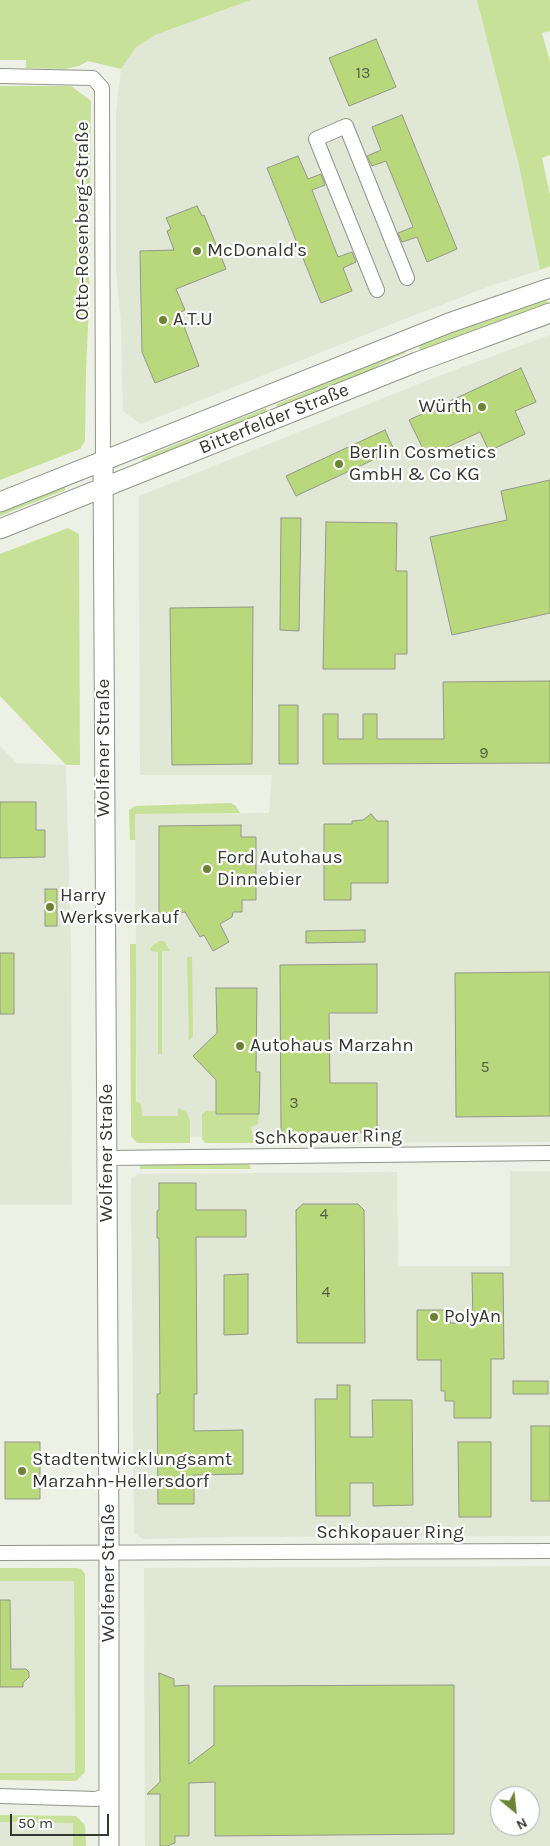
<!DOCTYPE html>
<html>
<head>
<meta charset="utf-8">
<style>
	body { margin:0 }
	#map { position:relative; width:550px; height:1846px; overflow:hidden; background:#ecf0e5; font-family:Karla,sans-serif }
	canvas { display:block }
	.north { position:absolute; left:490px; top:1786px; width:50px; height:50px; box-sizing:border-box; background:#fff; border:1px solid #aeafad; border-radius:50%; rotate:152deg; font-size:14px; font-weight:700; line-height:20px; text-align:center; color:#353733 }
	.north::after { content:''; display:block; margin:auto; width:18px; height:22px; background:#6c8336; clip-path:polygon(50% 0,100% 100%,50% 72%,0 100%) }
	.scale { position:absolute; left:10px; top:1814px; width:99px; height:22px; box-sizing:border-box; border:2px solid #353733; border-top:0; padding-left:6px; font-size:15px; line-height:18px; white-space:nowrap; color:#353733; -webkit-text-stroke:4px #fff; paint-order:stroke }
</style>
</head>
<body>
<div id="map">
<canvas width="550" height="1846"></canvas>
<div class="north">N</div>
<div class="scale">50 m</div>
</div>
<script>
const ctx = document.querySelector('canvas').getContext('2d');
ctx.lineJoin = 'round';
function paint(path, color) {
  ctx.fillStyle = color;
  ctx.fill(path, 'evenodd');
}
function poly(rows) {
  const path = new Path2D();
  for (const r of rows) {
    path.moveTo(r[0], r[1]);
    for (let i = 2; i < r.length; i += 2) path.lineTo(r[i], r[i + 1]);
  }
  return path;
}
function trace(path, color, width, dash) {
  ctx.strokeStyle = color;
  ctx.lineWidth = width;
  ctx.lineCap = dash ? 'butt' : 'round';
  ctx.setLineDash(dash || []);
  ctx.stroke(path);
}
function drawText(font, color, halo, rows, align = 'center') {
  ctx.font = font + ' Karla,sans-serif';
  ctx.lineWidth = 4.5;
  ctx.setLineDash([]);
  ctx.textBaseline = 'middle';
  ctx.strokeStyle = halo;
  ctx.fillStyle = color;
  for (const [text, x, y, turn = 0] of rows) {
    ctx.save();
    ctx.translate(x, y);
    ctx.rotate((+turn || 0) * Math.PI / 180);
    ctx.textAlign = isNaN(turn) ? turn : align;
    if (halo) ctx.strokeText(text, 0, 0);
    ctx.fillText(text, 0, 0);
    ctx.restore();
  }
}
paint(poly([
	[251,0,477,0,519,166,540,270,490,286,402,320,141,424,123,411,121,324,116,269,116,113,121,69,136,47,155,35],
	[550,335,550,1142,270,1143,270,1137,137,1137,135,814,269,813,272,775,140,775,139,496,436,377],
	[0,746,17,763,66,765,71,948,72,1205,0,1205],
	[510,1171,550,1171,550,1536,232,1537,143,1539,134,1533,131,1179,138,1174,397,1172,398,1266,510,1266],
	[550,1566,550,1846,145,1846,144,1568],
	[500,1796,530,1796,530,1826,500,1826],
	[0,1581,74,1581,75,1774,0,1773],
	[0,1822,74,1823,73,1846,0,1846]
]), '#e0e7d5');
paint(poly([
	[0,0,251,0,155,35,136,47,121,69,88,61,79,66,65,69,26,68,26,60,0,60],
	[477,0,550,0,550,31,542,33,550,61,550,155,542,158,550,195,550,266,540,270,519,166],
	[0,86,71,86,91,101,89,307,86,369,85,441,80,449,0,480],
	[546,298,549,307,421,351,419,348,421,341],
	[407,349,405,353,383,363,344,385,276,409,277,404,304,393,329,379],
	[266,408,268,415,142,465,142,458],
	[65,483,65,490,0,516,0,509],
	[68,528,79,534,80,765,66,765,0,696,0,554],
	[231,803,236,806,240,813,135,814,135,840,130,840,129,810,135,806],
	[159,941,164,941,170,951,162,951,162,1054,158,1054,158,952,150,951,152,946],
	[130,944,136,944,136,1101,141,1104,142,1116,178,1116,178,1108,183,1110,187,1113,190,1121,190,1143,137,1143,131,1136],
	[187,957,192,957,193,1036,189,1041],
	[206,1111,216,1111,216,1114,259,1114,258,1124,251,1127,254,1143,205,1143,202,1139,202,1114],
	[249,1164,251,1169,140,1169,140,1165],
	[0,1568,77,1568,81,1569,85,1574,85,1772,76,1781,0,1780,0,1773,75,1773,74,1581,0,1581],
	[0,1815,76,1816,85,1825,86,1846,73,1846,73,1823,0,1822]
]), '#c8e198');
const building = poly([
	[376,39,396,87,349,106,329,58,376,39],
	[402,115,457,249,427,262,417,237,402,242,398,233,413,227,386,161,372,166,367,156,381,150,372,127,402,115],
	[298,156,308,179,321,174,325,185,312,190,338,257,352,252,356,262,343,268,352,291,321,303,267,168,298,156],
	[197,206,202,216,204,215,226,269,176,289,185,310,179,313,199,366,155,383,142,352,140,251,174,250,167,231,171,229,166,218,197,206],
	[521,368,536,402,515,411,525,434,489,451,480,432,439,451,437,447,425,453,409,420,521,368],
	[385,430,394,450,296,496,286,476,385,430],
	[550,480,550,613,452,635,430,537,507,520,501,491,550,480],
	[281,518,301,518,299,631,280,630,281,518],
	[326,522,397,523,396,571,407,571,407,654,395,654,395,669,323,669,326,522],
	[253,607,252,764,172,765,170,608,253,607],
	[550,681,550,763,323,764,323,714,338,714,338,739,363,739,363,714,377,714,377,739,444,739,443,682,550,681],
	[279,705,298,705,298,764,279,764,279,705],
	[0,802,36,802,36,830,45,830,45,857,0,858,0,802],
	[371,814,377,821,388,821,388,883,351,883,351,900,324,900,324,824,352,824,352,821,363,820,371,814],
	[241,825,241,837,256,837,256,900,242,900,242,912,233,912,232,917,220,924,229,942,213,951,204,935,200,937,185,912,159,913,159,826,241,825],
	[45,889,57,889,57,926,45,926,45,889],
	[365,930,365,942,306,943,306,931,365,930],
	[0,953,14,953,14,1014,0,1014,0,953],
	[377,964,377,1013,329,1013,330,1083,377,1083,377,1132,281,1133,280,965,377,964],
	[550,972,550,1116,456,1117,455,973,550,972],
	[216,988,257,988,256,1072,260,1072,259,1114,216,1114,216,1080,193,1056,217,1033,216,988],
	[159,1183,196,1183,196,1210,246,1210,246,1237,196,1237,197,1394,194,1394,194,1431,243,1430,243,1474,194,1475,194,1504,158,1504,157,1394,160,1394,159,1238,157,1238,157,1211,159,1210,159,1183],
	[303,1204,358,1204,364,1210,365,1343,297,1343,296,1210,303,1204],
	[472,1273,503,1273,504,1359,491,1359,491,1418,454,1418,454,1401,445,1401,445,1391,441,1391,441,1360,417,1360,417,1310,450,1310,450,1323,473,1323,472,1273],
	[248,1274,248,1334,224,1335,224,1275,248,1274],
	[513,1381,548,1381,548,1394,513,1394,513,1381],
	[337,1385,350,1385,350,1437,373,1437,372,1400,412,1400,413,1505,373,1506,373,1483,350,1483,350,1516,316,1516,315,1399,337,1399,337,1385],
	[531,1426,550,1426,550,1501,531,1501,531,1426],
	[5,1442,40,1442,40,1499,5,1499,5,1442],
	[458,1442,491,1442,491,1517,459,1517,458,1442],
	[0,1600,10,1600,11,1669,26,1669,29,1672,29,1677,23,1683,23,1687,0,1687,0,1600],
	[159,1673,174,1679,174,1686,189,1685,189,1764,214,1745,214,1686,454,1685,454,1834,215,1836,215,1782,189,1783,189,1836,175,1836,175,1843,167,1846,160,1846,160,1794,147,1794,160,1782,159,1673]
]);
paint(building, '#b9d87b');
trace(building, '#94988d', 1);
const street = poly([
	[0,76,93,78,102,88,103,461],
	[377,290,316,139,346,126,407,278],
	[107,1158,550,1153],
	[0,1553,550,1551],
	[0,1796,96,1799,108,1795]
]);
const secondary = poly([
	[103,461,109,1540,109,1846],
	[0,502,449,323,550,288],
	[0,529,417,362,550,313]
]);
trace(street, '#91958a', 16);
trace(secondary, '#91958a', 21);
trace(street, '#fff', 14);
trace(secondary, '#fff', 19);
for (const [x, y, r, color] of [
	[197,251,5,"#6c8336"],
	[163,320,5,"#6c8336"],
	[482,407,5,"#6c8336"],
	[339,464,5,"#6c8336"],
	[207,869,5,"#6c8336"],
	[50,907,5,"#6c8336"],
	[240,1046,5,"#6c8336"],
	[434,1317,5,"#6c8336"],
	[22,1471,5,"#6c8336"]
]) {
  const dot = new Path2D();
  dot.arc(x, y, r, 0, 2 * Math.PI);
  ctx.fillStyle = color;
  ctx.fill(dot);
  trace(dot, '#fff', 2);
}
drawText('16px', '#565f45', null, [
	["13",363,73],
	["9",484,753],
	["5",485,1067],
	["3",294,1103],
	["4",324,1214],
	["4",326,1292]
]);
drawText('19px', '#353733', '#fff', [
	["Otto-Rosenberg-Straße",83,221,-90],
	["Bitterfelder Straße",274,419,-22],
	["Wolfener Straße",104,748,-90],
	["Schkopauer Ring",328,1137,-1],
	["Wolfener Straße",107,1153,-90],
	["Schkopauer Ring",390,1533],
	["Wolfener Straße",109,1573,-90]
]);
drawText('19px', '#353733', '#fff', [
	["McDonald's",207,251],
	["A.T.U",173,320],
	["Würth",472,407,"right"],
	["Berlin Cosmetics",349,453],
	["GmbH & Co KG",349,475],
	["Ford Autohaus",217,858],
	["Dinnebier",217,880],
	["Harry",60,896],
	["Werksverkauf",60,918],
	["Autohaus Marzahn",250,1046],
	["PolyAn",444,1317],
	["Stadtentwicklungsamt",32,1460],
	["Marzahn-Hellersdorf",32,1482]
], 'left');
</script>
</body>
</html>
